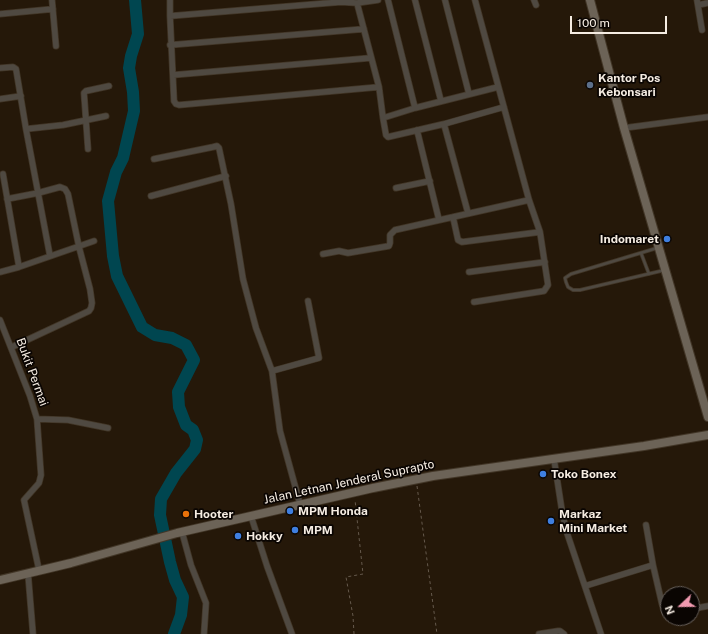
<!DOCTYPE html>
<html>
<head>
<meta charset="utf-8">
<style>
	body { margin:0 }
	#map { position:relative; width:708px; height:634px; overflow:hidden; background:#251809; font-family:"Public Sans",sans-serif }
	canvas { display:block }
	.north { position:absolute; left:660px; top:586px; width:40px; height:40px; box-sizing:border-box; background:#0a0502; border:1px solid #68615c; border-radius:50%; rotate:248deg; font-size:11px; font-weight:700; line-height:16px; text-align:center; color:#f5ece2 }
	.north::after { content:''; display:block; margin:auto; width:14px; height:18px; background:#f19ab0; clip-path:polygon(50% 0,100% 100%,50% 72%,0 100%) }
	.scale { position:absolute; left:570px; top:16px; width:97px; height:18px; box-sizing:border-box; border:2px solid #f5ece2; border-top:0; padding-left:5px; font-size:12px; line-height:14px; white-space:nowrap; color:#f5ece2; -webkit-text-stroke:3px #0a0502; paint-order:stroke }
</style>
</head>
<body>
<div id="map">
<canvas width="708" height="634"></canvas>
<div class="north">N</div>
<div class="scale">100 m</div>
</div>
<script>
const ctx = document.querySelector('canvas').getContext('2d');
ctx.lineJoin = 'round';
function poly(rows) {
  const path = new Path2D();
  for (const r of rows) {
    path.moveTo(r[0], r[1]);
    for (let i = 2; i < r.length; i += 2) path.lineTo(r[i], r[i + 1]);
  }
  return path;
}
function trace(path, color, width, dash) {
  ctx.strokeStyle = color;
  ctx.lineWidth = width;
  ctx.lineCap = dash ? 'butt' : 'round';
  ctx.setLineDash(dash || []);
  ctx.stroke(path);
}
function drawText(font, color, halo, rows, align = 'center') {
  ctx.font = font + ' "Public Sans",sans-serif';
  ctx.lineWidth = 3.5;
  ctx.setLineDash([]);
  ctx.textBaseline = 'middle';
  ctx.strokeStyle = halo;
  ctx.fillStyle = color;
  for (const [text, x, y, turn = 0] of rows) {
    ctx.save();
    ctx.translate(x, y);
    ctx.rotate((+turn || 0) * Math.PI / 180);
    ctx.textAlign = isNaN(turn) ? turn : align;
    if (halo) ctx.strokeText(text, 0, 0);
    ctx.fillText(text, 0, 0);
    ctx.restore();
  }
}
trace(poly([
	[135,0,138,34,131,56,129,68,133,92,134,111,123,158,116,172,108,201,113,256,117,276,142,327,155,335,172,338,186,345,194,360,178,392,179,407,186,425,193,430,197,440,195,449,176,473,161,499,160,515,170,562,175,580,183,597,181,615,174,634]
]), '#004650', 12);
const lane = poly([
	[657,248,571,274,565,278,566,282,568,287,573,290,580,290,665,270],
	[641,253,649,274]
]);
const street = poly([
	[52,0,56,46],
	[378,0,357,3,341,2,170,16,174,101,176,104,179,105,379,87,383,118,415,108,498,87],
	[388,0,415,108],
	[415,0,441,101],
	[445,0,469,94],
	[534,0,536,5],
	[697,0,702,30],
	[357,3,379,87],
	[698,5,708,3],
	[0,14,53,9],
	[170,16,170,0],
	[170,45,364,29],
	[0,68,13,67,16,69,26,129,50,256],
	[173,75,370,58],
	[0,99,21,96],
	[383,118,386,135,388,137,444,124,504,107],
	[444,124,468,213],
	[624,128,708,117],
	[26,129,63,125,106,116],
	[417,130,439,220],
	[88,149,84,93,86,91,109,86],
	[154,159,213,147,217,146,219,148,231,204,243,279,256,328,272,371,280,431,300,504],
	[3,174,19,267],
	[396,188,430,181],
	[151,196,226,176],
	[7,199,38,193,60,187,65,189,68,194,79,247,90,289,92,303,91,308,89,311,12,347],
	[453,217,458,240,462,242,540,232],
	[323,254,339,251,348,253,389,246,390,243,390,235,395,230,529,200],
	[0,272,19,267,94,241],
	[469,272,545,262],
	[474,302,544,291,548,285,540,232,529,200,475,0],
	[0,320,30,396,37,419,41,475,39,483,24,500,39,570],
	[272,371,319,358,308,301],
	[37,419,68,420,108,428],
	[554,459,562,511,566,530,601,634],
	[251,516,267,566,292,634],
	[646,525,653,565],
	[182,532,191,565,206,603,204,634],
	[28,573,33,634],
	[585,586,653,565,662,604,664,610,668,612],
	[692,609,708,606],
	[539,634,558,631,560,631,564,634]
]);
const secondary = poly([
	[590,0,624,128,708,417],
	[0,580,71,563,177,533,373,488,433,476,644,446,708,435]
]);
trace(lane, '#423627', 4);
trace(street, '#423627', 7);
trace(secondary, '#423627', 10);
trace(poly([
	[417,486,437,634],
	[354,634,353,616,346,577,363,574,355,500]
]), '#665a4d', 1, [3, 3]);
trace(lane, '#4f4941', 2.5);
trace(street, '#4f4941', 5.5);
trace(secondary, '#6c6357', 8);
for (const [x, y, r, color] of [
	[590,85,4,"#5c6f8a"],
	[667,239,4,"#3f7fe0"],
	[543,474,4,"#3f7fe0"],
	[290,511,4,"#3f7fe0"],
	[186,514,4,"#e8710a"],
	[551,521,4,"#3f7fe0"],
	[295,530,4,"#3f7fe0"],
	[238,536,4,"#3f7fe0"]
]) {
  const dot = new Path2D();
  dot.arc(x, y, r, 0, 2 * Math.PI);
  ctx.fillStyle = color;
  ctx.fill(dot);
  trace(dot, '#0a0502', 1.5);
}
drawText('bold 12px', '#f5ece2', '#0a0502', [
	["Kantor Pos",598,78],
	["Kebonsari",598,92],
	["Indomaret",659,239,"right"],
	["Toko Bonex",551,474],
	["MPM Honda",298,511],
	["Hooter",194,514],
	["Markaz",559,514],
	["Mini Market",559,528],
	["MPM",303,530],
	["Hokky",246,536]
], 'left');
drawText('12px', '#f5ece2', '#0a0502', [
	["Bukit Permai",32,372,70],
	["Jalan Letnan Jenderal Suprapto",349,482,-12]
]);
</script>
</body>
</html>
